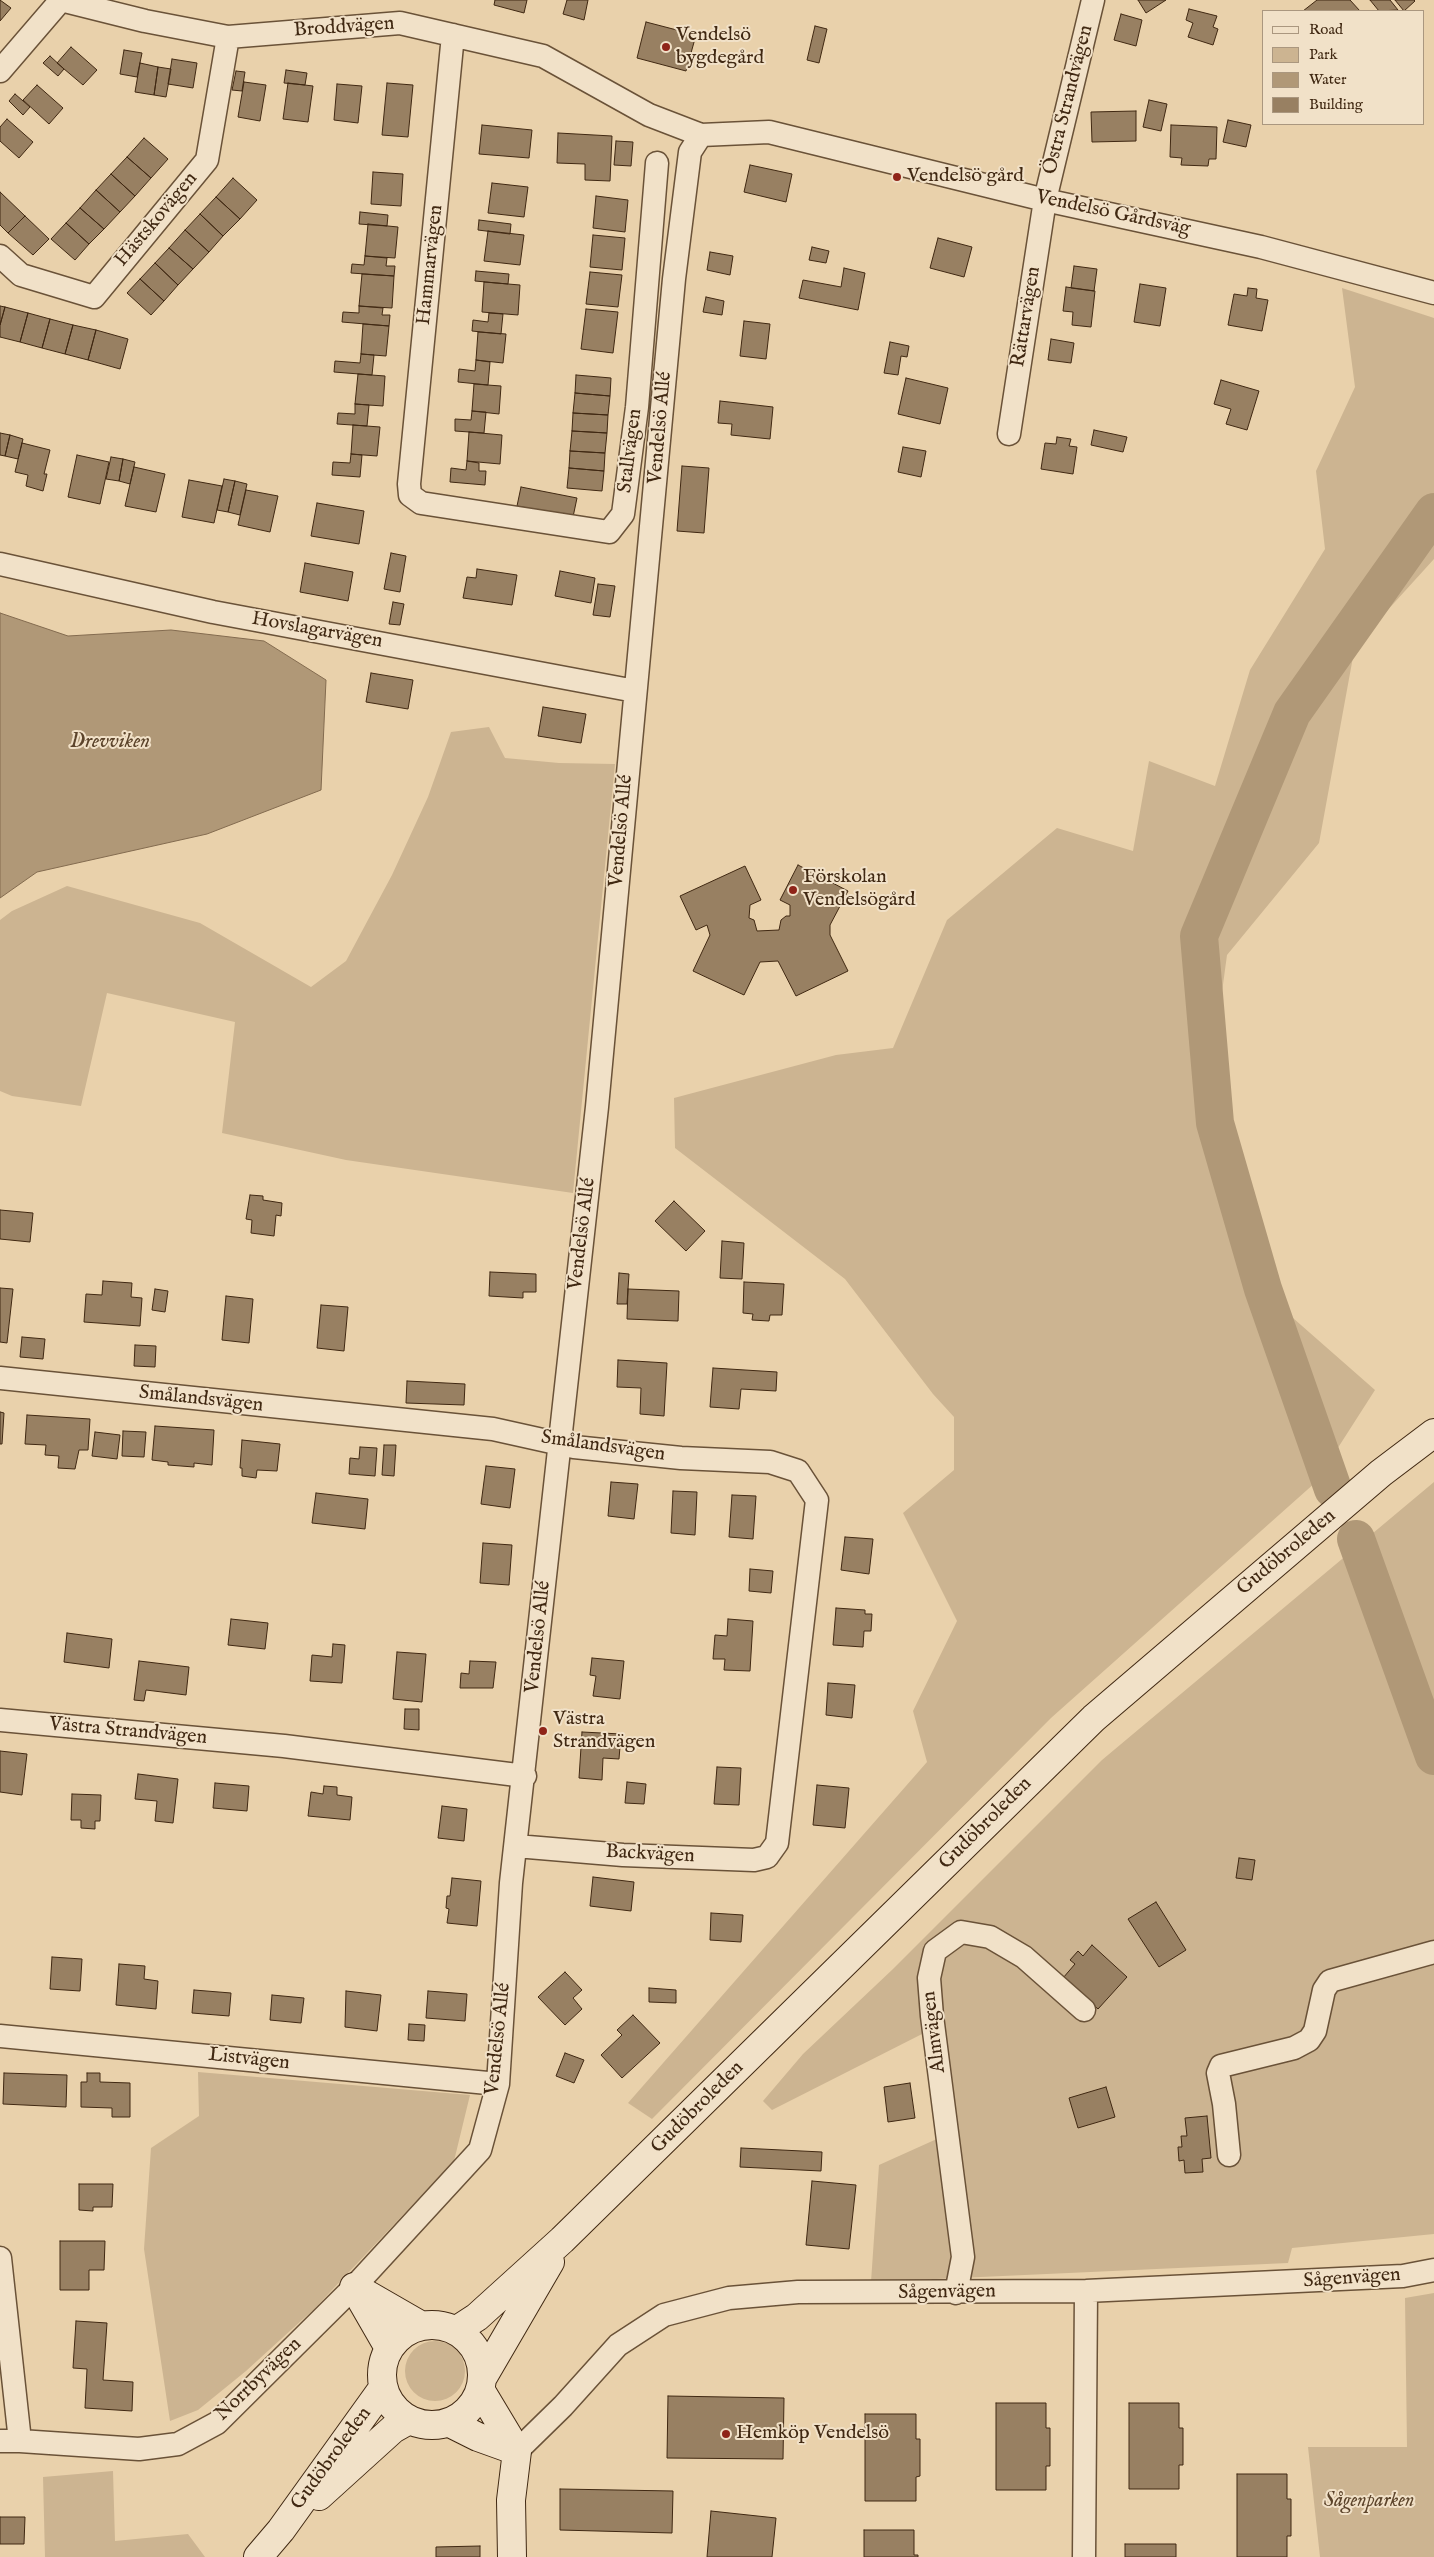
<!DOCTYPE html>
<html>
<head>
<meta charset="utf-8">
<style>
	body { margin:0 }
	#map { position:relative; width:1434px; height:2557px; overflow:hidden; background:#e9d1ab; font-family:"IM FELL English",serif }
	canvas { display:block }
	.legend { position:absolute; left:1262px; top:10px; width:162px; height:115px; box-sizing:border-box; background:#f1e1c8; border:1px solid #aa977f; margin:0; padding:6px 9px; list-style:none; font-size:15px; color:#402812 }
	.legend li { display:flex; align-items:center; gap:10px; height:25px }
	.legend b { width:25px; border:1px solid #aa977f }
</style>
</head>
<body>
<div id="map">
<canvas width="1434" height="2557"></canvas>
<ul class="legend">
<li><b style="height:6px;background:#f1e1c8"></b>Road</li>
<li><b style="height:14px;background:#ccb491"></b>Park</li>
<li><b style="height:14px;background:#b09877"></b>Water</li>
<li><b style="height:14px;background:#988062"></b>Building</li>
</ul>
</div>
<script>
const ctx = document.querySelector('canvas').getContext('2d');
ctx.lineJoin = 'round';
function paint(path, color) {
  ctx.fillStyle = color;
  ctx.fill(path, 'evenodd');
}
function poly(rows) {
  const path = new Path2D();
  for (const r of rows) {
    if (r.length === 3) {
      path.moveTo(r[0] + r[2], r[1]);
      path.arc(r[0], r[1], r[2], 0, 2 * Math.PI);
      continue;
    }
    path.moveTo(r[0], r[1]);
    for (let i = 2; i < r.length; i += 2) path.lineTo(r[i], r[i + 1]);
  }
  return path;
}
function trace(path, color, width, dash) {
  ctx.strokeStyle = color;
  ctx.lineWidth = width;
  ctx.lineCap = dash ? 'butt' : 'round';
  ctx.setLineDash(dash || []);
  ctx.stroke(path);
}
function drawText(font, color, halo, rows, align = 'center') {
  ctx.font = font + ' "IM FELL English",serif';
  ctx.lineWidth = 4;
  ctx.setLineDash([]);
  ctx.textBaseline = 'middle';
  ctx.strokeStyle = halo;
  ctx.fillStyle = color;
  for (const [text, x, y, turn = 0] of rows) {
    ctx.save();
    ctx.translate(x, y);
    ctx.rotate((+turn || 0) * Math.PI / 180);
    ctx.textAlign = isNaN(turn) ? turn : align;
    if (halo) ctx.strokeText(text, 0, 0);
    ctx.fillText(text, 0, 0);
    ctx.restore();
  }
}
paint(poly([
	[1342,288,1434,318,1434,559,1355,646,1319,843,1227,955,1202,1139,1285,1311,1375,1390,1316,1482,1051,1718,652,2119,628,2103,927,1762,913,1711,957,1621,903,1513,954,1470,954,1417,933,1394,845,1279,675,1148,674,1098,836,1055,893,1048,947,920,1057,828,1133,851,1149,761,1215,786,1250,670,1325,549,1316,471,1355,387],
	[489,727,505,758,559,763,615,764,573,1193,346,1160,222,1133,235,1022,107,993,81,1106,12,1096,0,1091,0,920,12,911,67,886,200,923,311,987,346,961,392,875,428,797,451,732],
	[1434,1482,1434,2234,1292,2248,1288,2263,871,2282,879,2165,939,2138,926,2032,772,2110,763,2101,803,2054,893,1969,1102,1760],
	[198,2072,470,2095,454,2161,314,2309,246,2371,198,2410,170,2421,144,2249,151,2148,199,2116],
	[1434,2293,1434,2557,1320,2557,1308,2447,1407,2447,1405,2298],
	[435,2371,30],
	[113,2471,115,2541,188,2534,205,2557,45,2557,43,2477]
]), '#ccb491');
const water = poly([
	[0,613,68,636,171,630,264,641,326,680,321,790,207,834,37,872,0,898,0,613]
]);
paint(water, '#b09877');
trace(water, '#836b4f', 1);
trace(poly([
	[1333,1489,1263,1289,1215,1123,1199,936,1292,713,1434,512],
	[1356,1539,1434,1756]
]), '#b09877', 38);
const building = poly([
	[0,0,11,8,0,21,0,0],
	[495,0,527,0,524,13,494,5,495,0],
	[567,0,588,0,584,20,563,14,567,0],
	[1138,0,1166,0,1146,13,1138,0],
	[1317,0,1350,0,1360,11,1303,11,1317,0],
	[1370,0,1390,0,1398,10,1379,11,1370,0],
	[1395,0,1414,0,1415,1,1404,11,1395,0],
	[1189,9,1217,16,1213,27,1218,29,1213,45,1188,37,1193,23,1186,20,1189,9],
	[1121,14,1142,20,1136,46,1114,40,1121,14],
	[646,22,696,35,686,71,637,58,646,22],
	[815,26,827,29,819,63,807,60,815,26],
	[71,47,97,70,83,85,57,63,71,47],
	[124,50,142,53,137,77,120,74,124,50],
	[50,56,64,69,58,76,43,63,50,56],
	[172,59,197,63,193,88,168,84,172,59],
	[140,63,158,67,154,95,135,92,140,63],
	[158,67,171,69,166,97,154,95,158,67],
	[286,70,307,73,305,85,284,83,286,70],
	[236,71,245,72,242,91,232,90,236,71],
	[244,82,266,85,260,121,238,117,244,82],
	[288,83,313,86,308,122,283,119,288,83],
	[387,83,413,85,408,137,382,135,387,83],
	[337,84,362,86,358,123,334,120,337,84],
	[37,85,63,108,49,124,23,100,37,85],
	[15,94,30,107,23,115,9,101,15,94],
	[1149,100,1167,104,1161,131,1143,127,1149,100],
	[1136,111,1136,141,1092,142,1091,112,1136,111],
	[7,119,33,142,19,158,0,141,0,127,7,119],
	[1228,120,1251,125,1246,147,1223,142,1228,120],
	[482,125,532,130,529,158,479,154,482,125],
	[1171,125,1217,127,1216,159,1209,159,1208,166,1181,165,1182,158,1170,157,1171,125],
	[558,133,612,136,610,181,585,180,585,164,557,163,558,133],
	[144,138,168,159,151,178,127,157,144,138],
	[616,141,633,142,631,166,614,165,616,141],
	[127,157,151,178,135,196,111,174,127,157],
	[750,165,792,174,786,202,744,192,750,165],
	[373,172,403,174,401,206,371,204,373,172],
	[111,174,135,196,120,212,96,190,111,174],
	[233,178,257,200,240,219,216,197,233,178],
	[492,183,528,187,524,217,488,213,492,183],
	[96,190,120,212,104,229,80,208,96,190],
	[0,192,25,216,8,233,0,225,0,192],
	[596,196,628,200,625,232,593,228,596,196],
	[216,197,240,219,223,236,200,214,216,197],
	[80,208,104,229,89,244,66,223,80,208],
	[360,212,388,215,387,226,359,224,360,212],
	[200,214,223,236,209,252,185,230,200,214],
	[25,216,49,239,33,255,8,233,25,216],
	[479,220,511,224,510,234,478,230,479,220],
	[66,223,89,244,75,260,51,239,66,223],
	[368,224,398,227,395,258,365,256,368,224],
	[185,230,209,252,193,269,169,248,185,230],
	[488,231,524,235,520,265,484,261,488,231],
	[593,235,625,238,622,270,590,267,593,235],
	[938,238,972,247,964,277,930,268,938,238],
	[812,247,829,251,826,263,809,260,812,247],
	[169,248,193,269,178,285,155,263,169,248],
	[710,252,733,256,730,275,707,270,710,252],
	[365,256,387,258,386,266,395,266,394,276,351,273,352,264,364,265,365,256],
	[155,263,178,285,164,301,140,279,155,263],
	[1074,266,1097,269,1094,291,1071,288,1074,266],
	[844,268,865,273,858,310,799,298,803,280,841,287,844,268],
	[476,271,509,274,508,284,475,281,476,271],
	[590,272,622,275,618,307,586,304,590,272],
	[362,274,394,276,392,308,359,306,362,274],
	[140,279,164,301,151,315,127,293,140,279],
	[484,282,520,285,518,315,482,312,484,282],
	[1140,284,1166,288,1160,326,1134,322,1140,284],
	[1066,287,1095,291,1091,327,1072,325,1073,312,1063,311,1066,287],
	[1248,288,1257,289,1256,298,1268,300,1262,331,1228,325,1234,294,1247,296,1248,288],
	[706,297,724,301,722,315,703,312,706,297],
	[0,306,5,307,0,325,0,306],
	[359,306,383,308,382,315,390,315,389,326,342,322,343,312,359,313,359,306],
	[5,307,28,313,20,342,0,337,0,325,5,307],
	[586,309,618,312,613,353,581,349,586,309],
	[28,313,50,319,42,348,20,342,28,313],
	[489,313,503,314,501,334,472,331,473,320,488,322,489,313],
	[50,319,73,325,65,354,42,348,50,319],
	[744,321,770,324,766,359,740,356,744,321],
	[363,324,389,326,386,356,361,354,363,324],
	[73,325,96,330,88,360,65,354,73,325],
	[96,330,128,339,120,369,88,360,96,330],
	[478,332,506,334,503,363,476,360,478,332],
	[1051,339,1074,343,1071,363,1048,360,1051,339],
	[890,342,909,346,907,357,901,356,898,375,884,373,890,342],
	[361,354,374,355,372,375,334,372,335,361,360,363,361,354],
	[476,360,490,362,488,385,458,382,459,369,475,371,476,360],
	[358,374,385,376,383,406,355,404,358,374],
	[576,375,611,378,610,396,575,393,576,375],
	[906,378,948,388,940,424,898,414,906,378],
	[1221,380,1259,391,1247,430,1226,424,1231,409,1214,404,1221,380],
	[474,384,501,386,499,414,472,411,474,384],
	[575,393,610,396,608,415,573,413,575,393],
	[720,401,773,407,770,439,731,435,732,424,718,423,720,401],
	[355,404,369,405,367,426,337,424,338,413,355,414,355,404],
	[472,411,486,412,484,433,455,431,455,419,471,420,472,411],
	[573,413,608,415,607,433,572,431,573,413],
	[353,425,380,427,377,456,351,454,353,425],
	[1094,430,1127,437,1123,452,1091,445,1094,430],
	[572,431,607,433,605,453,570,451,572,431],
	[469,432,502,435,500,464,467,461,469,432],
	[0,433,10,435,5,456,0,455,0,433],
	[10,435,23,439,18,459,5,456,10,435],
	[1057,437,1071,439,1069,446,1077,447,1073,474,1041,469,1045,443,1056,444,1057,437],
	[22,443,50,450,44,474,47,474,43,491,26,486,28,475,15,472,22,443],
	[903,447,926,451,921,477,898,472,903,447],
	[570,451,605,453,604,471,569,468,570,451],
	[351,454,362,455,360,477,332,475,333,462,350,463,351,454],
	[77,455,109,462,100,504,68,497,77,455],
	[111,457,123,459,119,481,106,479,111,457],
	[123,459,135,462,130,484,119,481,123,459],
	[467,461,479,463,479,471,486,471,485,485,450,482,451,468,466,470,467,461],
	[682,466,709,468,704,533,677,531,682,466],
	[134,467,165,474,156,512,125,506,134,467],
	[569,468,604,471,602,491,567,488,569,468],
	[224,479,235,481,228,512,217,510,224,479],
	[189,480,222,486,214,523,182,517,189,480],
	[235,481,247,484,240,515,228,512,235,481],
	[521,487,577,498,573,517,517,506,521,487],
	[246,490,278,496,270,532,238,525,246,490],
	[317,503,364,511,359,544,311,536,317,503],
	[391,553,406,556,400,592,384,589,391,553],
	[305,563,353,572,348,601,300,592,305,563],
	[477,569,517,575,512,605,463,598,467,577,476,578,477,569],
	[560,571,595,578,591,603,555,596,560,571],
	[598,584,615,586,610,617,593,615,598,584],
	[393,602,404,604,400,625,389,624,393,602],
	[371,673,413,680,408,709,366,702,371,673],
	[543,707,586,714,581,743,538,736,543,707],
	[798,865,848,891,830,925,830,935,848,971,796,996,778,961,760,962,744,995,693,971,710,935,707,925,696,930,680,896,745,866,761,900,750,905,749,918,754,920,757,931,779,930,781,920,786,916,790,916,790,905,780,900,798,865],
	[250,1195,263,1196,263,1200,282,1203,281,1216,276,1215,274,1236,251,1233,252,1220,246,1219,250,1195],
	[674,1201,705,1231,686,1251,655,1221,674,1201],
	[0,1210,33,1213,30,1242,0,1239,0,1210],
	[722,1241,744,1243,742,1279,720,1278,722,1241],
	[490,1272,536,1274,536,1292,523,1292,523,1298,489,1296,490,1272],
	[619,1273,629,1274,627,1304,617,1304,619,1273],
	[103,1281,132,1283,131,1297,142,1298,140,1326,84,1322,86,1294,102,1295,103,1281],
	[744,1282,784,1284,782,1315,770,1315,769,1321,752,1320,753,1314,743,1313,744,1282],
	[0,1288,13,1289,7,1343,0,1342,0,1288],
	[155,1289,168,1291,165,1312,152,1310,155,1289],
	[628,1289,679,1291,678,1321,627,1319,628,1289],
	[226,1296,253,1299,249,1343,222,1340,226,1296],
	[321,1305,348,1307,344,1351,317,1348,321,1305],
	[22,1337,45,1339,43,1359,20,1357,22,1337],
	[135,1345,156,1346,155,1367,134,1366,135,1345],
	[618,1360,667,1363,664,1416,640,1414,641,1388,617,1387,618,1360],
	[713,1368,777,1372,776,1391,741,1389,739,1409,710,1407,713,1368],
	[407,1381,465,1384,464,1405,406,1403,407,1381],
	[0,1412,4,1413,2,1444,0,1444,0,1412],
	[27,1415,90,1419,88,1450,79,1450,75,1469,58,1468,59,1456,45,1455,46,1445,25,1444,27,1415],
	[155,1426,214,1430,212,1465,194,1463,194,1467,168,1465,168,1462,152,1460,155,1426],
	[123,1431,146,1432,144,1457,122,1456,123,1431],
	[95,1432,120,1435,117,1459,92,1456,95,1432],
	[242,1440,280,1444,277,1471,257,1470,256,1478,242,1476,242,1468,240,1468,242,1440],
	[384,1445,396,1445,394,1476,382,1475,384,1445],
	[360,1447,377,1448,375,1476,349,1474,350,1458,359,1459,360,1447],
	[486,1466,515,1469,510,1508,481,1504,486,1466],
	[611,1482,638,1484,634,1519,608,1516,611,1482],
	[673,1491,697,1492,695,1535,671,1533,673,1491],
	[316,1493,368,1499,365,1529,312,1523,316,1493],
	[732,1495,756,1496,753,1539,729,1537,732,1495],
	[845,1537,873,1539,869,1574,841,1570,845,1537],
	[483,1543,512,1545,509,1585,480,1583,483,1543],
	[750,1569,773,1571,771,1593,749,1591,750,1569],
	[836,1608,865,1610,865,1614,872,1614,871,1631,864,1631,863,1647,833,1645,836,1608],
	[231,1619,268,1623,265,1649,228,1645,231,1619],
	[728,1619,753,1621,750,1671,724,1670,725,1659,713,1659,715,1635,727,1636,728,1619],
	[67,1633,112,1639,109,1668,64,1662,67,1633],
	[333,1644,345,1645,342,1683,310,1681,312,1655,332,1657,333,1644],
	[397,1652,426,1654,422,1702,393,1699,397,1652],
	[592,1658,624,1661,620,1699,593,1696,596,1676,590,1675,592,1658],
	[139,1661,189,1667,186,1695,146,1690,144,1701,134,1700,139,1661],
	[470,1661,496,1662,493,1688,460,1688,461,1673,469,1674,470,1661],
	[828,1683,855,1685,852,1718,826,1715,828,1683],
	[405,1709,419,1709,419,1730,404,1729,405,1709],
	[582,1732,621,1734,619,1759,603,1758,602,1780,579,1778,582,1732],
	[0,1751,27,1754,22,1795,0,1792,0,1751],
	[717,1767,741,1768,739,1805,714,1804,717,1767],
	[138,1774,178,1779,173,1823,155,1821,157,1801,135,1799,138,1774],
	[627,1782,646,1784,644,1804,625,1803,627,1782],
	[215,1783,249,1786,247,1811,213,1808,215,1783],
	[817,1785,849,1788,845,1828,813,1825,817,1785],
	[324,1786,337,1787,337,1795,352,1797,350,1820,308,1816,311,1792,323,1794,324,1786],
	[72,1794,101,1795,100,1821,95,1821,95,1829,81,1828,81,1820,71,1820,72,1794],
	[442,1806,467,1809,464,1841,438,1838,442,1806],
	[1239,1858,1255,1860,1252,1880,1236,1878,1239,1858],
	[593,1877,634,1882,631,1911,590,1906,593,1877],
	[452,1878,481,1881,477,1926,447,1923,449,1909,446,1908,447,1896,450,1896,452,1878],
	[1156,1902,1186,1950,1159,1967,1128,1919,1156,1902],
	[711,1913,743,1915,741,1942,710,1940,711,1913],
	[1092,1945,1127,1977,1098,2009,1063,1978,1075,1964,1070,1960,1078,1951,1083,1956,1092,1945],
	[52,1957,82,1959,80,1991,50,1989,52,1957],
	[119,1964,145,1966,144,1979,158,1981,156,2009,116,2005,119,1964],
	[565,1972,582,1990,573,1998,582,2009,565,2025,538,1997,565,1972],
	[649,1988,676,1990,676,2003,649,2002,649,1988],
	[194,1990,231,1993,229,2016,192,2013,194,1990],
	[346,1991,381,1995,377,2031,345,2027,346,1991],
	[428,1991,467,1994,465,2021,426,2018,428,1991],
	[272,1995,304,1998,301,2023,270,2020,272,1995],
	[633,2015,660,2043,622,2078,601,2055,622,2035,617,2030,633,2015],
	[409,2024,425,2025,424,2041,408,2040,409,2024],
	[565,2053,584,2060,574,2083,556,2076,565,2053],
	[4,2073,67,2075,66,2107,3,2104,4,2073],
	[87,2073,100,2073,100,2082,130,2083,130,2117,112,2117,112,2108,81,2107,81,2082,87,2082,87,2073],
	[910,2083,915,2118,888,2122,884,2087,910,2083],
	[1106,2087,1115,2117,1078,2128,1069,2098,1106,2087],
	[1207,2116,1211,2158,1202,2159,1203,2172,1185,2173,1184,2160,1179,2161,1178,2147,1182,2147,1181,2136,1187,2136,1185,2118,1207,2116],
	[741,2148,822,2152,821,2171,740,2167,741,2148],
	[812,2181,856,2185,849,2249,806,2245,812,2181],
	[79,2184,113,2184,112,2207,93,2207,93,2211,79,2210,79,2184],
	[60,2241,105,2241,104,2270,89,2270,89,2290,60,2290,60,2241],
	[76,2321,107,2323,103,2380,133,2382,132,2411,85,2408,87,2369,73,2368,76,2321],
	[668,2396,784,2398,783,2459,667,2458,668,2396],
	[996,2403,1046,2403,1046,2428,1050,2428,1050,2466,1046,2466,1046,2490,996,2490,996,2403],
	[1129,2403,1179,2403,1179,2428,1183,2428,1183,2465,1179,2465,1179,2489,1129,2489,1129,2403],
	[865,2414,916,2414,916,2439,920,2439,920,2476,916,2477,916,2501,865,2501,865,2414],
	[1237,2474,1287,2474,1287,2499,1291,2499,1291,2536,1287,2536,1287,2557,1237,2557,1237,2474],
	[560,2489,673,2491,672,2533,560,2530,560,2489],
	[711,2511,776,2518,772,2557,707,2557,711,2511],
	[0,2517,25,2517,24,2544,0,2544,0,2517],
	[864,2530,914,2530,914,2555,918,2555,918,2557,864,2557,864,2530],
	[1125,2544,1176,2544,1176,2557,1125,2557,1125,2544],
	[480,2546,480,2557,436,2557,436,2547,480,2546]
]);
paint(building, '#988062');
trace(building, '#402812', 1);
const street = poly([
	[453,35,409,484,410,495,421,503,609,532,623,514,637,407,657,163],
	[0,71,61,0,145,21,228,37,400,23,543,56,649,115,701,135,769,132,1045,200,1261,247,1434,293],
	[0,256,21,275,94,297,207,160,228,37],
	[1009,434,1045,200,1093,0],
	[0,564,213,612,635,691],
	[0,1378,493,1429,574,1447,681,1458,770,1462,798,1471,817,1500,777,1843,767,1857,754,1860,623,1855,516,1846],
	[0,1720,284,1746,525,1776],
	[0,2036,498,2084],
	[1229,2155,1224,2104,1218,2073,1221,2066,1294,2048,1309,2040,1315,2031,1324,1990,1330,1981,1434,1952],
	[0,2258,20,2441],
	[956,2293,963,2257,932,2016,929,1978,935,1951,961,1932,990,1937,1024,1957,1084,2010],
	[0,2441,20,2441,139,2449,178,2444,217,2423,354,2287,480,2150,498,2084,511,1883,597,1107,674,279,690,152,701,135],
	[517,2451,563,2406,618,2345,664,2315,729,2298,798,2292,1086,2291,1403,2276,1434,2270],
	[1084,2557,1086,2291]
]);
const secondary = poly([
	[354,2287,420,2325],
	[355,2289,389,2348],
	[432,2375,50],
	[457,2330,477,2317,562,2240,1094,1718,1381,1473,1434,1433],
	[483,2377,550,2262],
	[481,2391,517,2451],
	[450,2423,478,2437,517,2451],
	[319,2496,393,2429,409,2420],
	[258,2557,281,2530,383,2388],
	[512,2557,511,2500,517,2451]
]);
trace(street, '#6a5238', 25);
trace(secondary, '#402812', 30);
trace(street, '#f1e1c8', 22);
trace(secondary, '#f1e1c8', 28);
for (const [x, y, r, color] of [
	[666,47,5,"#8f2418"],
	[897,177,5,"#8f2418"],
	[793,890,5,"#8f2418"],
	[543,1731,5,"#8f2418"],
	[726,2434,5,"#8f2418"]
]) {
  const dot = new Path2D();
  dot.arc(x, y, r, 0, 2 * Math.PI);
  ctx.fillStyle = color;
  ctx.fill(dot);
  trace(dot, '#f1e1c8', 2);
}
drawText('20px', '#402812', '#f1e1c8', [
	["Broddvägen",344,28,-4],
	["Östra Strandvägen",1069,100,-76],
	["Vendelsö Gårdsväg",1113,214,12],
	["Hästskovägen",157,220,-50],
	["Hammarvägen",431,265,-84],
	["Rättarvägen",1027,317,-81],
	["Vendelsö Allé",661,428,-85],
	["Stallvägen",631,451,-83],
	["Hovslagarvägen",317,631,10],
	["Vendelsö Allé",622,831,-85],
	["Vendelsö Allé",583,1234,-83],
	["Smålandsvägen",201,1400,6],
	["Smålandsvägen",603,1447,8],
	["Gudöbroleden",1287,1553,-40],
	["Vendelsö Allé",539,1637,-84],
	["Västra Strandvägen",128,1732,5],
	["Gudöbroleden",986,1824,-45],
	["Backvägen",650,1855,3],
	["Almvägen",935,2032,-97],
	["Vendelsö Allé",499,2039,-84],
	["Listvägen",249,2060,6],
	["Gudöbroleden",698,2108,-45],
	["Sågenvägen",1352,2279,-4],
	["Sågenvägen",947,2293,-1],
	["Norrbyvägen",259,2380,-44],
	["Gudöbroleden",332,2459,-54]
]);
drawText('20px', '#402812', '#f1e1c8', [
	["Vendelsö",676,36],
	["bygdegård",676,59],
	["Vendelsö gård",907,177],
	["Förskolan",803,878],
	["Vendelsögård",803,901],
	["Västra",553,1720],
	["Strandvägen",553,1743],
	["Hemköp Vendelsö",736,2434]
], 'left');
drawText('italic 20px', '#5c442b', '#f1e1c8', [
	["Sågenparken",1369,2502]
]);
drawText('italic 21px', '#5c442b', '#f1e1c8', [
	["Drevviken",110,743]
]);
</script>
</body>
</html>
